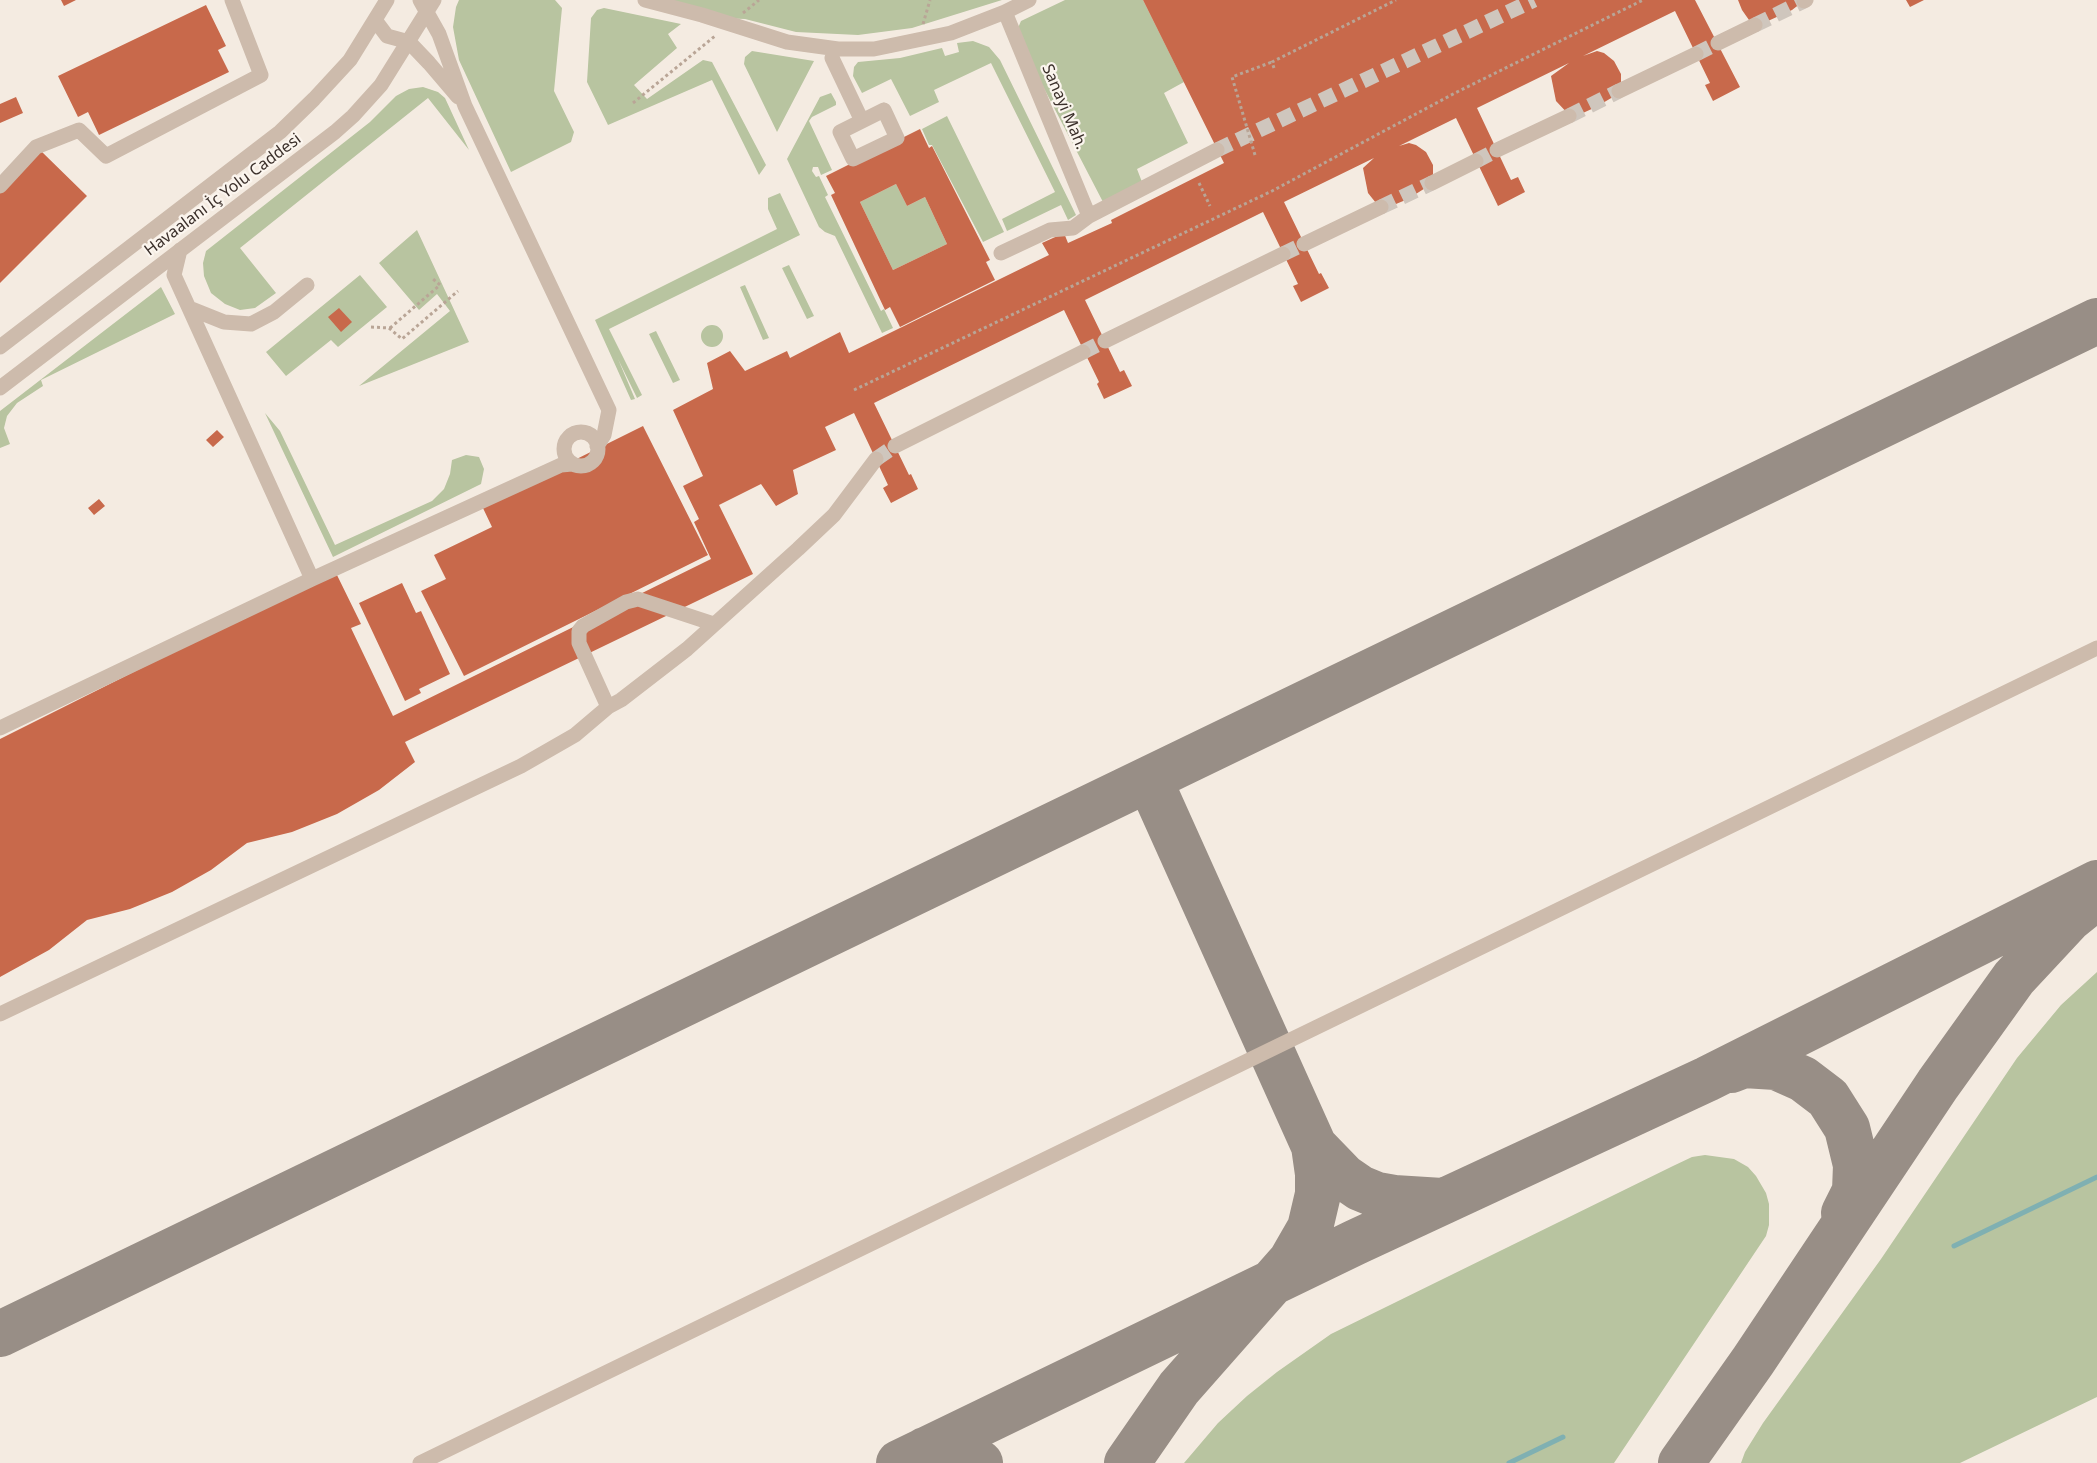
<!DOCTYPE html>
<html>
<head>
<meta charset="utf-8">
<style>
	body { margin:0 }
	canvas { display:block; background:#f4ebe1 }
</style>
</head>
<body>
<canvas width="2097" height="1463"></canvas>
<script>
const ctx = document.querySelector('canvas').getContext('2d');
ctx.lineJoin = 'round';
function paint(path, color) {
  ctx.fillStyle = color;
  ctx.fill(path, 'evenodd');
}
function poly(rows) {
  const path = new Path2D();
  for (const r of rows) {
    if (r.length === 3) {
      path.moveTo(r[0] + r[2], r[1]);
      path.arc(r[0], r[1], r[2], 0, 2 * Math.PI);
      continue;
    }
    path.moveTo(r[0], r[1]);
    for (let i = 2; i < r.length; i += 2) path.lineTo(r[i], r[i + 1]);
  }
  return path;
}
function trace(path, color, width, dash) {
  ctx.strokeStyle = color;
  ctx.lineWidth = width;
  ctx.lineCap = dash ? 'butt' : 'round';
  ctx.setLineDash(dash || []);
  ctx.stroke(path);
}
function drawText(font, color, halo, rows, align = 'center') {
  ctx.font = font + ' "Noto Sans",sans-serif';
  ctx.lineWidth = 4.5;
  ctx.setLineDash([]);
  ctx.textBaseline = 'middle';
  ctx.strokeStyle = halo;
  ctx.fillStyle = color;
  for (const [text, x, y, turn = 0] of rows) {
    ctx.save();
    ctx.translate(x, y);
    ctx.rotate((+turn || 0) * Math.PI / 180);
    ctx.textAlign = isNaN(turn) ? turn : align;
    if (halo) ctx.strokeText(text, 0, 0);
    ctx.fillText(text, 0, 0);
    ctx.restore();
  }
}
paint(poly([
	[459,0,555,0,562,8,554,91,574,132,571,142,511,172,459,60,453,27,456,7],
	[661,0,1002,0,912,28,858,35,796,32,745,19,717,18],
	[1065,0,1143,0,1184,82,1164,93,1188,143,1137,169,1142,182,1103,202,1022,46,1018,28,1021,21],
	[604,8,681,24,668,34,677,48,634,85,647,99,703,60,712,62,766,165,759,175,712,80,608,125,587,82,591,18,597,10],
	[973,41,989,47,1000,60,1076,215,1068,220,1061,205,1007,231,1002,219,1055,192,991,63,934,90,939,102,910,116,891,79,862,93,853,76,854,67,858,62,900,58,942,48,945,56,959,52,957,43],
	[752,51,814,61,777,132,744,64,745,57],
	[423,87,438,92,445,98,469,150,428,98,240,248,276,293,255,308,240,310,225,304,211,293,204,276,203,263,206,251,370,122,396,96,409,89],
	[831,93,836,102,836,105,812,117,809,121,832,170,821,175,818,167,813,167,812,171,816,177,819,176,828,195,825,197,881,311,884,309,893,328,882,333,835,236,825,232,819,227,787,159,820,97],
	[947,116,1004,232,983,242,932,145,929,145,922,129],
	[896,184,907,206,925,197,947,244,893,270,860,202],
	[780,193,800,235,609,329,642,395,637,398,618,359,635,399,631,400,595,320,777,229,768,209,768,198],
	[417,230,469,342,359,386,450,311,437,294,419,310,379,263],
	[789,265,814,316,807,319,782,268],
	[360,275,387,307,338,347,331,340,286,376,266,352],
	[745,285,769,338,763,340,740,287],
	[161,287,175,314,41,380,43,386,17,403,7,416,4,428,10,444,0,448,0,411],
	[712,336,11],
	[656,331,680,380,673,383,649,334],
	[265,413,280,431,335,545,432,501,444,489,450,474,452,460,466,455,479,457,484,469,481,484,333,557],
	[2097,972,2097,1397,1960,1463,1741,1463,1745,1452,1763,1423,1881,1259,2017,1058,2061,1005],
	[1705,1155,1734,1159,1748,1167,1756,1176,1766,1193,1769,1204,1769,1225,1766,1236,1614,1463,1184,1463,1218,1423,1247,1396,1277,1372,1331,1334,1673,1166,1692,1157]
]), '#b8c4a0');
trace(poly([
	[1954,1246,2097,1177],
	[1509,1463,1563,1437]
]), '#7fb0b2', 5);
trace(poly([
	[1731,1070,1744,1065,1776,1067,1803,1079,1828,1098,1847,1128,1856,1165,1855,1191,1844,1213],
	[1314,1146,1344,1177,1360,1188,1377,1195,1394,1198,1442,1201],
	[0,1334,2097,321],
	[925,1450,955,1455,980,1463],
	[899,1463,1356,1242,1707,1079,2097,883],
	[1127,1463,1179,1388,1291,1261,1310,1228,1318,1194,1318,1174,1314,1146,1149,779],
	[1681,1463,1753,1361,1938,1084,2014,978,2069,919,2089,903]
]), '#988e86', 46);
paint(poly([
	[61,0,76,0,64,6],
	[1143,0,1695,0,1740,87,1713,101,1705,85,1710,83,1675,11,1583,56,1597,51,1604,53,1614,61,1621,74,1621,82,1618,94,1596,107,1572,118,1556,101,1551,76,1569,63,1477,108,1511,180,1518,177,1525,192,1498,206,1456,118,1399,146,1409,143,1416,145,1426,152,1433,165,1433,179,1430,185,1408,199,1384,209,1376,203,1368,193,1363,168,1374,158,1284,202,1319,274,1321,273,1329,288,1301,302,1293,286,1298,284,1263,212,1085,300,1120,372,1124,370,1132,386,1104,399,1097,384,1099,382,1064,310,874,403,909,475,911,474,918,489,891,503,883,488,888,485,854,413,825,427,836,450,793,470,798,494,776,506,761,484,719,505,753,574,405,742,415,762,379,790,337,814,292,832,247,843,211,870,172,892,130,909,87,920,49,950,0,977,0,739,335,571,361,624,351,628,393,716,711,559,694,522,699,519,683,486,703,476,673,410,713,389,707,363,730,351,745,371,787,351,790,358,840,332,849,353,1049,255,1042,243,1064,233,1068,243,1112,223,1111,220,1224,163],
	[1738,0,1805,0,1792,10,1757,26,1749,20,1742,10],
	[1906,0,1924,0,1910,7],
	[206,5,226,46,218,50,229,72,99,135,88,112,78,117,58,76],
	[16,97,23,113,0,123,0,104],
	[920,129,929,148,932,146,990,260,986,262,995,280,900,327,890,307,885,310,831,195,835,193,826,176],
	[896,184,907,206,925,197,947,244,893,270,860,202],
	[41,151,87,196,0,283,0,192],
	[339,308,352,322,341,332,328,317],
	[643,426,708,555,464,676,421,591,446,579,434,555,492,527,482,506],
	[217,430,224,437,213,447,206,440],
	[99,499,105,506,94,515,88,508],
	[402,583,416,613,421,611,450,674,419,689,421,693,405,701,359,603]
]), '#c8694b');
trace(poly([
	[1755,25,1804,1],
	[1696,54,1718,43],
	[1569,116,1619,91],
	[1217,150,1534,0],
	[1476,161,1497,150],
	[1381,207,1432,183],
	[1283,254,1304,244],
	[1083,352,1105,341],
	[876,459,895,446]
]), '#cfc6bd', 15, [15, 8]);
trace(poly([
	[743,13,759,0],
	[923,24,930,0],
	[1274,68,1272,62,1396,0],
	[633,103,715,36],
	[1255,155,1232,77,1272,62],
	[1199,183,1210,206],
	[371,327,389,328,402,339,458,291],
	[390,328,440,285,432,278],
	[854,390,1272,191,1455,93,1643,0]
]), '#b9a596', 3, [3, 3]);
trace(poly([
	[420,0,439,34,465,106,609,410,604,435,597,446],
	[645,0,702,15,787,42,838,49,874,49,951,33,1005,12,1029,0],
	[1804,1,1806,0],
	[1005,12,1089,216],
	[375,20,387,36,409,42,429,63,458,97],
	[1718,43,1755,25],
	[832,58,862,121],
	[1619,91,1696,54],
	[884,110,897,138,853,159,840,132,884,110],
	[1497,150,1569,116],
	[1432,183,1476,161],
	[0,186,36,147,79,130,106,156,261,75,232,0],
	[1304,244,1381,207],
	[180,250,174,275,312,579],
	[1001,253,1050,230,1073,228,1089,216,1217,150],
	[189,308,224,322,251,324,274,312,307,285],
	[1105,341,1283,254],
	[0,347,280,132,314,99,350,60,387,0],
	[0,388,335,132,353,116,381,85,434,0],
	[581,449,17],
	[895,446,1083,352],
	[608,707,579,643,579,631,583,626,626,602,638,599,714,624],
	[0,728,312,579,561,465,572,464],
	[0,1014,521,766,575,735,608,707,621,700,687,649,798,549,834,515,876,459],
	[420,1463,2097,648]
]), '#cdbbac', 15);
drawText('16px', '#3b302b', '#fbf5ee', [
	["Sanayi Mah.",1064,107,67],
	["Havaalanı İç Yolu Caddesi",223,195,-37]
]);
</script>
</body>
</html>
